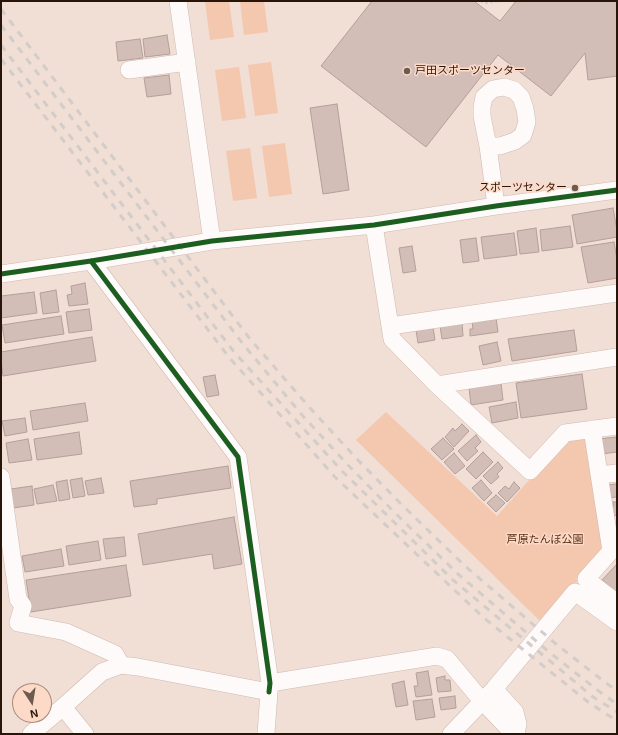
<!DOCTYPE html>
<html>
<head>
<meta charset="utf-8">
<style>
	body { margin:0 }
	#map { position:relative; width:618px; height:735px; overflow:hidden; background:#f1ded4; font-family:Arial,sans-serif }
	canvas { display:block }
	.frame { position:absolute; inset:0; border:2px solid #281509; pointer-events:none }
	.north { position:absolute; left:12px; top:683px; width:40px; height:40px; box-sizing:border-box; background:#fddac8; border:1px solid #a88b7c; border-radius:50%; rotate:168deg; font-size:11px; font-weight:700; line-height:16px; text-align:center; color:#281509 }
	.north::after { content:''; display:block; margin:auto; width:14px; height:18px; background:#6e5b50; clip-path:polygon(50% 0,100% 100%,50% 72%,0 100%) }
</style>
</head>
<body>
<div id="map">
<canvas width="618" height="735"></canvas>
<div class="frame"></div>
<div class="north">N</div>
</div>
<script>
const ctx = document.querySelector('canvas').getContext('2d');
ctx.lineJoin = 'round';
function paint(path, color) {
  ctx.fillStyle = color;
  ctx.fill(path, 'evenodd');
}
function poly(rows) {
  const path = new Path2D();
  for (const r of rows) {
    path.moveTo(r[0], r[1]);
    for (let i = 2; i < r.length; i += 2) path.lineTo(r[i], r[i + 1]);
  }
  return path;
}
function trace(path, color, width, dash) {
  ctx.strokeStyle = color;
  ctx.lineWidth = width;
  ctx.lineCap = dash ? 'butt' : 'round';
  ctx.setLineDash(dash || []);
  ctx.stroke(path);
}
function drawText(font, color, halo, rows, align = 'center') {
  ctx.font = font + ' Arial,"Noto Sans JP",sans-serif';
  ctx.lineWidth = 3;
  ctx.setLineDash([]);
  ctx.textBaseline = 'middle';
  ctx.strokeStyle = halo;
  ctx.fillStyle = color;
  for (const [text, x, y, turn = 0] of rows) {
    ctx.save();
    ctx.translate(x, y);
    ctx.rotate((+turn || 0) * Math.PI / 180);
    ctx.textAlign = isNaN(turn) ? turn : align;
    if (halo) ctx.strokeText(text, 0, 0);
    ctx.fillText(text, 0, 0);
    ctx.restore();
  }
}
paint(poly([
	[205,1,229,1,234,37,210,40],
	[240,1,264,1,268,32,244,35],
	[271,62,278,113,255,116,248,65],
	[239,67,246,118,222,121,215,70],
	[285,143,292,194,269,197,262,146],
	[250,148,257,198,233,201,226,151],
	[386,412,497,516,565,440,587,436,603,552,541,622,356,440]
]), '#f4c7af');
const building = poly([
	[372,1,474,1,500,21,516,1,617,1,617,76,588,80,585,53,551,96,498,55,426,147,321,66,372,1],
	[167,35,170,54,145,57,143,39,167,35],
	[140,39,143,58,118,61,116,42,140,39],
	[169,75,171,94,147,97,144,78,169,75],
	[337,104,349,190,323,194,310,108,337,104],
	[613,208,617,230,617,237,577,244,572,215,613,208],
	[570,226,573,247,542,251,540,230,570,226],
	[536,228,539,252,520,254,517,231,536,228],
	[514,233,517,255,484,259,481,237,514,233],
	[476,238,479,261,463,263,460,240,476,238],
	[614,242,617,259,617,278,588,283,581,247,614,242],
	[412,246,416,271,403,273,399,248,412,246],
	[85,283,88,304,69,306,67,295,72,294,71,286,85,283],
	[56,290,59,312,43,314,40,293,56,290],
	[34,292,37,313,1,318,1,296,34,292],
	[89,309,92,330,69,333,66,312,89,309],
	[61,316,64,334,5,343,2,325,61,316],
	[496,318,498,332,470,336,470,329,473,329,472,321,496,318],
	[462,323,463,336,442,339,440,326,462,323],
	[433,327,435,340,418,343,416,330,433,327],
	[574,330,577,351,512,361,508,339,574,330],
	[92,337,96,361,3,376,1,360,1,352,92,337],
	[497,342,501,361,483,365,479,346,497,342],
	[582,374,587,409,521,418,516,383,582,374],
	[215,375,219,395,207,397,203,377,215,375],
	[501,383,503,400,471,405,469,388,501,383],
	[516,402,518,418,492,423,489,407,516,402],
	[85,403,88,421,33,430,30,411,85,403],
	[25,418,27,432,5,436,2,421,25,418],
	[462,424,469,431,454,447,445,437,453,428,455,431,462,424],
	[79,432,82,454,37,460,34,439,79,432],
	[476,435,481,442,475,448,478,451,467,461,458,451,476,435],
	[617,437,617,452,601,454,599,439,617,437],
	[443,438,454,449,442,460,431,449,443,438],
	[28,439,32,460,9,463,6,443,28,439],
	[483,452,493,462,476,479,466,469,483,452],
	[454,453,465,466,455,474,444,462,454,453],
	[498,462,503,468,497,474,499,477,491,484,483,476,498,462],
	[228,466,231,488,157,499,157,504,134,507,130,481,228,466],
	[82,478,85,496,73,498,70,480,82,478],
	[101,478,104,493,88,495,85,481,101,478],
	[67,480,70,499,59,501,56,482,67,480],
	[481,480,492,493,484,501,472,488,481,480],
	[514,482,520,488,507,502,498,493,505,486,509,489,514,482],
	[617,484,617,497,607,498,605,485,617,484],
	[53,485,57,501,37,504,34,489,53,485],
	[32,486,34,505,13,508,11,489,32,486],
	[496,495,505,503,496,512,487,503,496,495],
	[613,502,617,502,617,515,612,516,610,507,614,506,613,502],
	[234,517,242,564,214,569,212,554,143,565,138,534,234,517],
	[124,537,126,556,106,559,103,539,124,537],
	[98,541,101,560,69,565,66,546,98,541],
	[61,549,64,566,25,572,22,556,61,549],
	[617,564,617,593,602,580,617,564],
	[126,565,131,596,31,612,26,580,126,565],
	[428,671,432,695,416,697,414,686,418,686,416,673,428,671],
	[445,676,445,680,450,680,451,691,438,692,436,678,445,676],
	[404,681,408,705,396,707,392,684,404,681],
	[455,696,456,708,441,710,439,698,455,696],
	[432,699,435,717,416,720,413,701,432,699]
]);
paint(building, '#d2beb7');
trace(building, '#b39f99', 1);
const minor = poly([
	[178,1,212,241],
	[129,70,187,62],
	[488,146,500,146,515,141,523,135,527,122,525,109,521,97,514,90,504,87,493,89,484,97,482,107,482,116,488,146,496,206],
	[374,225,392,339,437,385,530,471,565,433,617,426],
	[91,261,238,457,270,683,269,692],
	[1,274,91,261,212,241,374,225,496,206,617,190],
	[390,326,617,293],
	[437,385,617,357],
	[592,429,611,551,586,579,617,603],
	[599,475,617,473],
	[1,477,18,599,23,606,18,623,66,632,115,654,121,665],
	[270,683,437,656,447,659,477,695],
	[494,689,515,712,518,724,516,733],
	[486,705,507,727,517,734],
	[63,707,85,734],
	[31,734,63,707,102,672,121,665,138,667,269,692,266,734],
	[451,734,494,689,575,592,617,622]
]);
trace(minor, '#cdbab0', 18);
trace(poly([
	[481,1,485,3,497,1]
]), '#ccc4bf', 2.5, [2, 3]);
trace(minor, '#fdfaf9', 17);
trace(poly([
	[1,9,250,339,310,408,356,458,400,503,465,566,556,644,606,683,617,691],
	[1,25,243,344,302,415,348,465,392,510,458,574,549,652,600,692,617,704],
	[1,45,234,352,342,471,453,580,593,697,617,712],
	[1,59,228,356,334,476,484,618,588,702,617,721]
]), '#d3cdca', 3, [7, 7]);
trace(poly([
	[91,261,238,457,270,683,269,692],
	[1,274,91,261,212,241,374,225,496,206,617,190]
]), '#1b5e20', 5);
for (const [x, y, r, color] of [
	[407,71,4,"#6e5b50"],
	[575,188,4,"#6e5b50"]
]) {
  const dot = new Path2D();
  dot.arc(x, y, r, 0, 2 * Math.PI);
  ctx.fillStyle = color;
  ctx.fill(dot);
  trace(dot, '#fddac8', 1.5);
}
drawText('11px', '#281509', '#fddac8', [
	["戸田スポーツセンター",415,71],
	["スポーツセンター",567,188,"right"]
], 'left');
drawText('11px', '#5b3015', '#fddac8', [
	["芦原たんぼ公園",545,540]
]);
</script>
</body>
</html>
